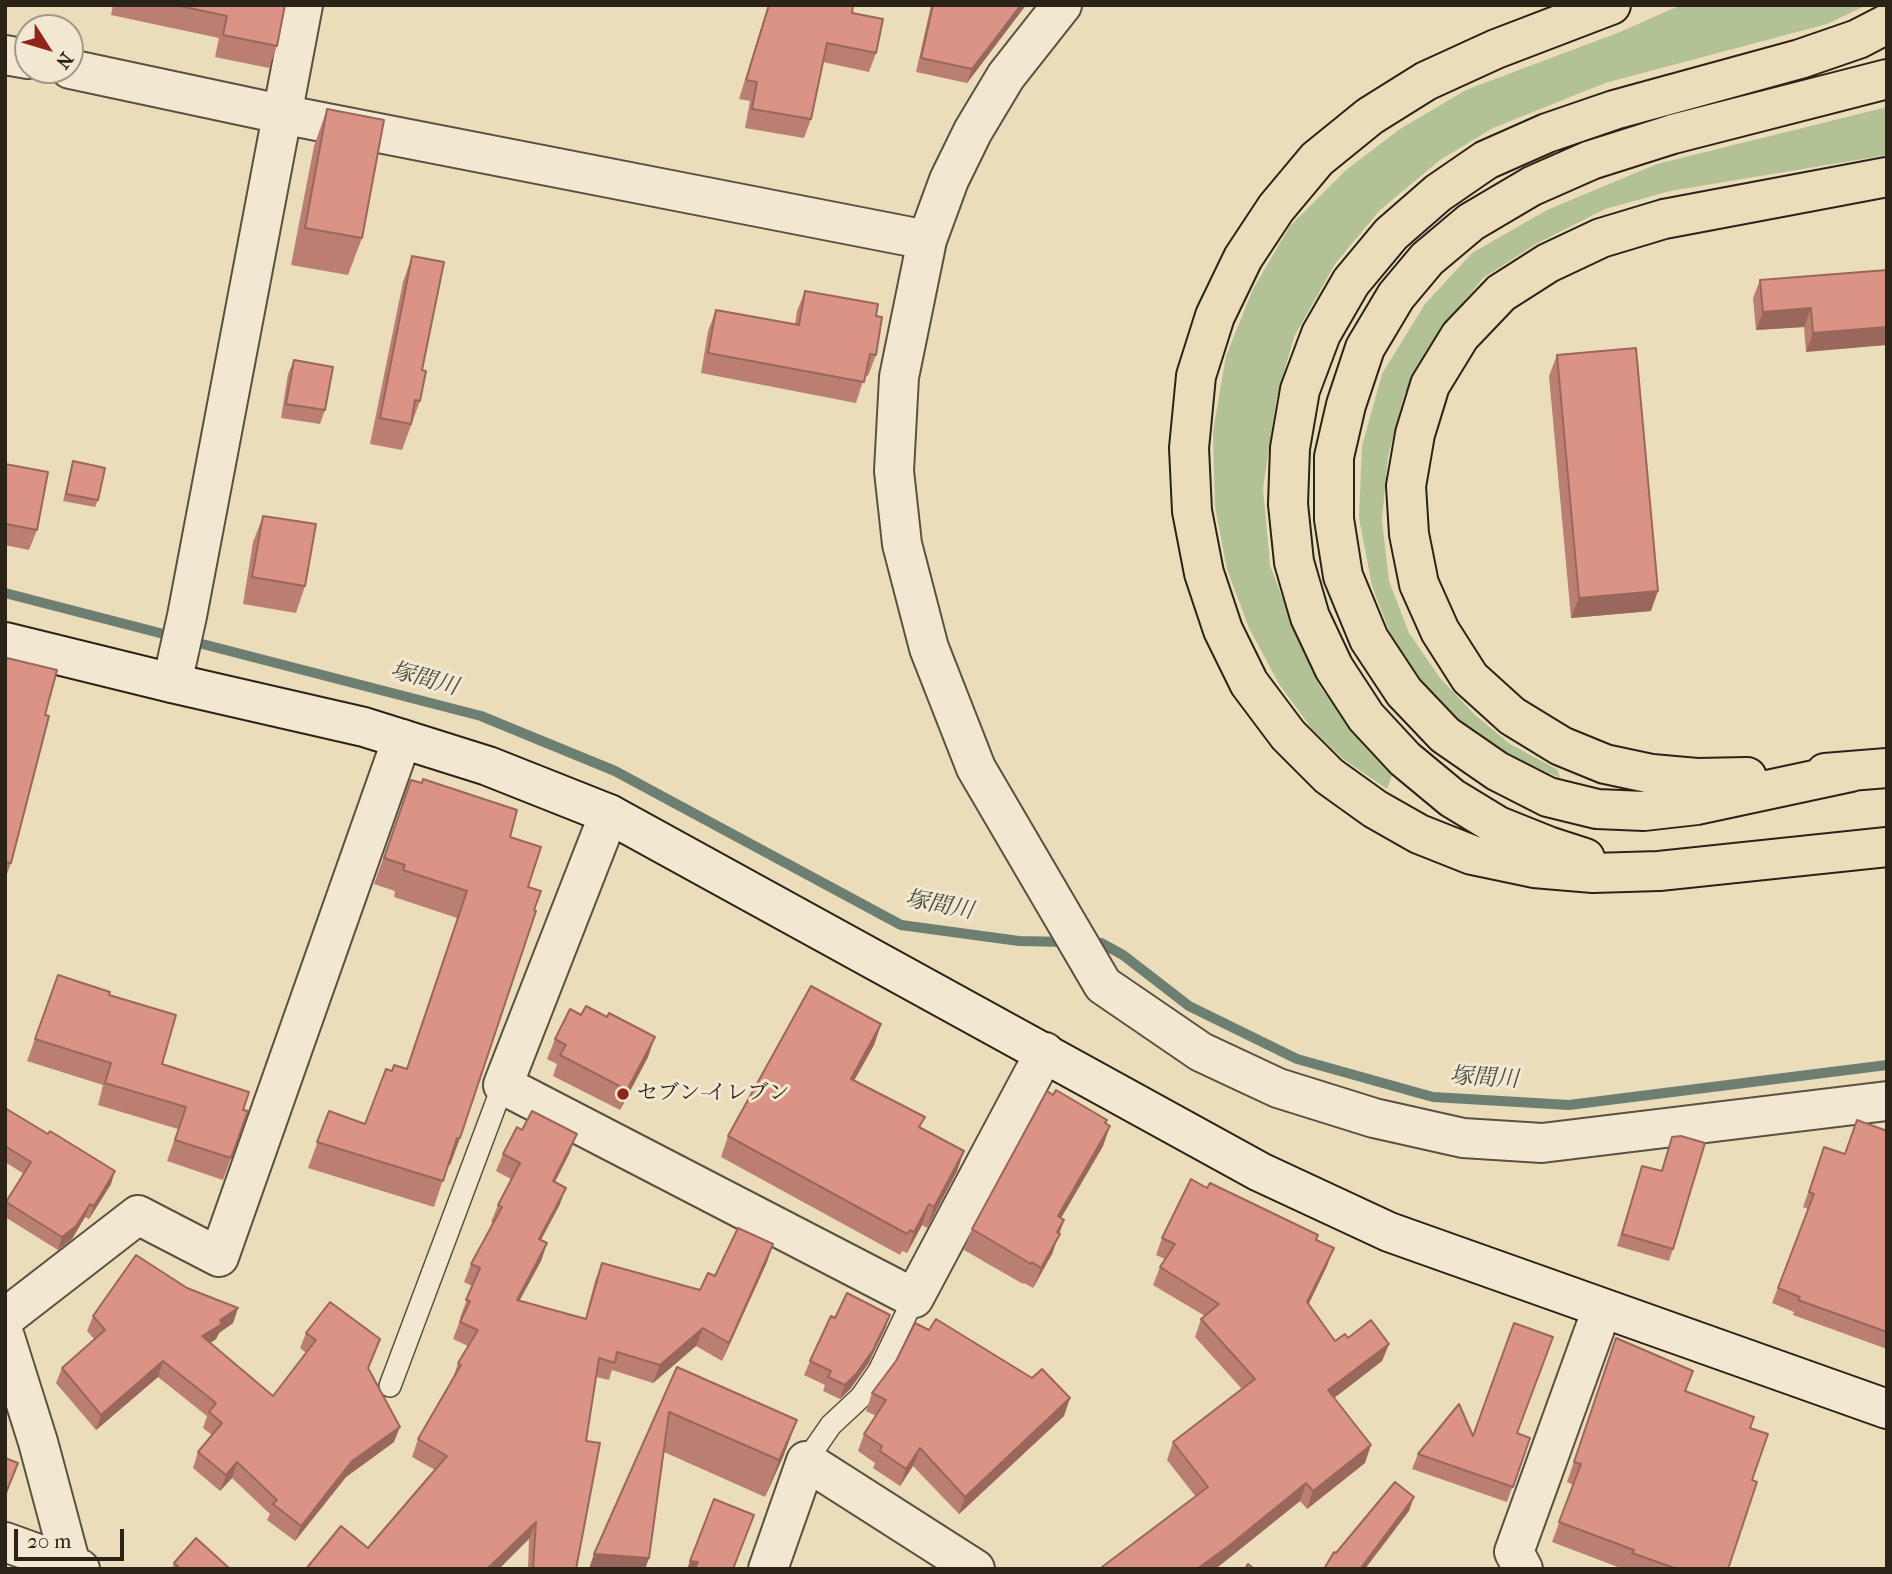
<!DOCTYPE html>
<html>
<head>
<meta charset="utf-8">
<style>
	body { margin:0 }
	#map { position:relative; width:1892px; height:1574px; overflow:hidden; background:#ebdcba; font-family:"IM FELL French Canon",serif }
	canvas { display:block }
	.frame { position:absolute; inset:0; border:7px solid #2b2318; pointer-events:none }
	.north { position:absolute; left:14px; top:14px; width:70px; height:70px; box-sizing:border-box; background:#f2e8d2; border:2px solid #a29988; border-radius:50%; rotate:127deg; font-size:19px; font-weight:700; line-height:28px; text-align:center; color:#2b2318 }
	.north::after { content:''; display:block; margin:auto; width:24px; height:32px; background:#8f2418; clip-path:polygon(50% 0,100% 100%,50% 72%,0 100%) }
	.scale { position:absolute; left:14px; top:1529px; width:110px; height:32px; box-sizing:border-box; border:4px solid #2b2318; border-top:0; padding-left:9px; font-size:21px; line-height:24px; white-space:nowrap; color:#2b2318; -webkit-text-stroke:5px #f2e8d2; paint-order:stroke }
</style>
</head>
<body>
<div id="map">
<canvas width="1892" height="1574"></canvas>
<div class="frame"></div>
<div class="north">N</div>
<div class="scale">20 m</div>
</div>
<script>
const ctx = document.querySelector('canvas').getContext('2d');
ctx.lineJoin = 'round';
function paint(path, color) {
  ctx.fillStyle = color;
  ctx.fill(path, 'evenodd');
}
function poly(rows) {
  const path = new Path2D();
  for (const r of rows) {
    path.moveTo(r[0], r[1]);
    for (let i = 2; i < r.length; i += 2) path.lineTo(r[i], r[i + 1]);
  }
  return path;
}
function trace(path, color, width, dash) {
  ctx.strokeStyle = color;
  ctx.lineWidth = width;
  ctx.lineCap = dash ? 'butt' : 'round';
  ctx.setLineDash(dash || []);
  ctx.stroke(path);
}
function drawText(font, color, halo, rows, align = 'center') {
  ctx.font = font + ' "IM FELL French Canon","Noto Serif JP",serif';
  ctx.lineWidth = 6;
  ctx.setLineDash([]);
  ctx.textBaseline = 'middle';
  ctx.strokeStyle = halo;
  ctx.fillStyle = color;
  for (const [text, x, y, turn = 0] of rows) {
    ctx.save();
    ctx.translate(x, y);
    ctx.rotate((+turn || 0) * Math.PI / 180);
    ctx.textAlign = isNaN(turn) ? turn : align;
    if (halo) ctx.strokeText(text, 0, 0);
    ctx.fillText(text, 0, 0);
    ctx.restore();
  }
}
paint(poly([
	[1681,5,1867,5,1827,24,1605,83,1493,128,1440,160,1380,210,1335,264,1294,337,1276,401,1263,488,1270,565,1294,629,1322,690,1359,734,1394,770,1387,789,1343,759,1312,729,1279,684,1249,628,1227,569,1215,507,1213,431,1226,356,1253,289,1290,226,1346,170,1400,129,1466,90,1620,32],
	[1887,107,1887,155,1670,191,1605,209,1536,244,1483,278,1446,324,1404,395,1388,456,1382,520,1389,581,1409,633,1440,678,1475,715,1510,744,1558,770,1560,778,1486,745,1456,722,1423,687,1393,641,1372,586,1359,518,1362,446,1382,374,1425,304,1472,253,1547,210,1657,164]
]), '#b2c294');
trace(poly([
	[5,593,481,716,615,771,901,925,1019,941,1067,942],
	[1087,942,1101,943,1123,955,1189,1006,1297,1059,1433,1097,1569,1105,1887,1065]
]), '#6d7f70', 10);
const lane = poly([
	[390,1386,503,1085],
	[806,1461,831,1425,861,1397,879,1371,914,1298]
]);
const street = poly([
	[1062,5,1006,76,973,131,949,180,927,240,899,377,894,471,902,544,929,648,976,768,1103,985,1201,1052,1278,1088,1374,1118,1463,1138,1542,1143,1887,1101],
	[5,55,28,59],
	[70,69,281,114,927,240],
	[172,683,187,616,303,5],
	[609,814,503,1085,914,1298,1045,1052],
	[5,1318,138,1215,219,1257,402,739],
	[5,1337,38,1442,72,1569],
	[5,1542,80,1569],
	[768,1569,806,1461,975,1569],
	[1523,1569,1514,1552,1602,1309]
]);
const secondary = poly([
	[5,642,172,683,364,727,488,766,609,814,1260,1172,1389,1232,1887,1409]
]);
const highway = poly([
	[1611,5,1496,49,1426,81,1370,116,1317,159,1276,208,1243,258,1215,316,1196,376,1189,448,1192,511,1204,573,1223,630,1249,683,1288,735,1329,776,1375,809,1419,834,1472,855,1534,868,1593,873,1659,871,1887,847],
	[1851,772,1697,805,1644,811,1597,809,1548,797,1497,771,1445,735,1404,692,1369,639,1343,576,1334,519,1334,457,1346,405,1365,348,1396,296,1427,259,1471,222,1532,186,1591,160,1673,134,1887,79],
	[1825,773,1887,768],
	[1747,777,1697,778,1652,774,1605,764,1561,746,1512,716,1470,678,1440,631,1419,584,1409,534,1406,486,1415,434,1430,385,1460,336,1501,293,1548,263,1601,238,1664,219,1887,177],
	[1585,858,1548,846,1498,826,1452,798,1405,759,1366,717,1334,668,1310,617,1294,562,1288,504,1290,448,1300,390,1321,334,1351,282,1391,234,1438,193,1486,160,1547,133,1614,110,1800,59,1858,39,1887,24]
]);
trace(lane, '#5b5140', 24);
trace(street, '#5b5140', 42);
trace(secondary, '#2b2318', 42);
trace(highway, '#2b2318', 42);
trace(lane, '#f2e8d2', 21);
trace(street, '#f2e8d2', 38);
trace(secondary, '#f2e8d2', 38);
trace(highway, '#ebdcba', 38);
paint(poly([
	[113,5,285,5,277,46,269,68,215,57,219,38,111,15],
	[768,5,853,5,852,13,876,53,869,72,823,62,811,119,804,138,745,128,750,101,739,99],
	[931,5,1026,5,967,83,916,72],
	[327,109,362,238,348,275,291,265,314,146],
	[412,256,422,370,420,401,402,450,370,444,403,282],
	[1887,270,1806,352,1804,327,1756,330,1753,298,1760,280],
	[805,291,876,316,876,355,868,376,865,375,856,403,701,373,708,331,716,310,795,324,797,311],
	[1557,355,1651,611,1571,618,1549,376],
	[294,360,325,410,320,424,281,418,288,374],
	[73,461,98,500,95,507,63,501],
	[5,464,37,530,29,550,5,545],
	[263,516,305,586,296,613,243,604,253,542],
	[7,658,45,715,11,863,5,880,5,663],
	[411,780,510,837,528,887,534,910,460,1138,450,1165,448,1164,434,1207,308,1168,329,1111,365,1124,392,1071,406,1069,457,918,394,897,395,891,374,884],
	[58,975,109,995,162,1064,243,1110,248,1111,223,1180,167,1161,178,1129,98,1105,103,1085,27,1061],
	[881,1024,874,1045,854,1080,921,1128,964,1151,957,1171,927,1228,922,1225,907,1253,902,1251,900,1255,721,1157,728,1136],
	[555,1039,648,1057,620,1110,553,1076,557,1064,547,1059],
	[5,1108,111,1184,89,1219,85,1217,72,1239,58,1250,5,1217,6,1202,24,1174,5,1162],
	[1106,1123,1103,1146,1061,1218,1064,1220,1052,1254,1033,1288,1024,1283,1023,1284,964,1250,972,1229],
	[1887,1131,1887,1349,1793,1315,1794,1312,1772,1303,1808,1209,1803,1207,1824,1147,1845,1154],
	[1672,1137,1673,1249,1669,1261,1617,1246,1642,1166,1661,1171],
	[570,1152,555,1182,566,1188,559,1206,541,1240,547,1243,541,1261,519,1301,585,1319,595,1281,602,1263,700,1290,715,1276,773,1244,767,1262,722,1361,696,1346,653,1383,612,1370,609,1380,596,1377,586,1441,576,1569,528,1569,529,1539,368,1548,435,1470,412,1457,418,1439,452,1381,458,1363,468,1346,453,1339,461,1318,460,1318,472,1286,464,1282,471,1264,493,1223,491,1222,498,1205,511,1179,496,1171,503,1154],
	[1162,1238,1316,1240,1327,1266,1308,1304,1335,1341,1348,1338,1389,1344,1382,1361,1334,1398,1365,1463,1307,1509,1300,1501,1215,1569,1101,1569,1102,1567,1196,1497,1167,1460,1173,1442,1242,1389,1195,1337,1201,1319,1205,1316,1153,1285,1160,1267,1165,1259,1156,1255],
	[187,1288,238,1308,233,1323,219,1333,216,1339,210,1343,273,1396,306,1353,300,1348,306,1333,380,1339,368,1369,394,1442,346,1477,295,1541,267,1520,270,1514,232,1478,220,1491,193,1468,198,1452,212,1435,203,1428,207,1416,158,1377,96,1430,56,1383,62,1368,94,1339,87,1331,93,1316],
	[890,1315,885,1329,868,1364,851,1388,840,1399,823,1391,825,1385,804,1375,810,1361,835,1318],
	[1616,1338,1685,1392,1750,1428,1752,1480,1728,1569,1623,1569,1552,1542,1573,1485,1567,1482],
	[677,1367,797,1420,783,1457,765,1497,664,1452,649,1558,645,1569,589,1569,594,1554],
	[872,1393,1064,1416,959,1514,913,1466,900,1486,873,1468,875,1463,858,1451,864,1434,876,1416,866,1411],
	[1517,1433,1530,1438,1507,1502,1412,1469,1418,1454,1473,1436],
	[174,1563,230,1569,172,1569]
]), '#bb7e72');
paint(poly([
	[1021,5,1026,5,967,83,972,69],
	[1811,308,1804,327,1756,330,1763,312],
	[1887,327,1887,345,1806,352,1813,333],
	[1658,591,1651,611,1571,618,1579,598],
	[881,1024,874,1045,844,1099,851,1079],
	[655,1037,648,1057,620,1110,627,1090],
	[1110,1126,1103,1146,1050,1237,1058,1216],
	[577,1134,570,1152,546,1199,553,1181],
	[457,1138,460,1138,450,1165,447,1164],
	[964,1151,957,1171,927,1228,934,1207],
	[115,1171,111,1184,89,1219,94,1206],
	[566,1188,559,1206,532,1256,539,1239],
	[90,1204,85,1217,72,1239,58,1250,62,1237],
	[929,1204,922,1225,907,1253,914,1232],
	[1064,1220,1052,1254,1033,1288,1041,1268],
	[547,1243,541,1261,510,1318,517,1300],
	[773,1244,767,1262,722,1361,729,1343],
	[1334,1248,1327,1266,1301,1320,1307,1302],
	[238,1308,233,1323,219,1333,216,1339,197,1352,202,1336,220,1320],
	[890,1315,885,1329,868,1364,851,1388,840,1399,845,1385],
	[703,1328,696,1346,653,1383,660,1365],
	[1389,1344,1382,1361,1321,1408,1328,1390],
	[163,1361,158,1377,96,1430,101,1415],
	[1070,1398,1064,1416,959,1514,965,1497],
	[797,1420,783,1457,765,1497,779,1460],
	[400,1427,394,1442,346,1477,295,1541,301,1526,352,1461],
	[1371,1445,1365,1463,1307,1509,1313,1491],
	[920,1448,913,1466,900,1486,906,1469],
	[237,1462,232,1478,220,1491,226,1475],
	[1306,1483,1300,1501,1223,1563,1215,1569,1197,1569],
	[1414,1497,1409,1511,1365,1569,1360,1569],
	[536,1522,529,1539,499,1569,487,1569],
	[594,1554,649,1558,645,1569,589,1569],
	[690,1561,698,1562,695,1569,687,1569]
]), '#99675c');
const building = poly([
	[175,5,285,5,277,46,223,35,227,16,175,5],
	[769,5,853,5,852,13,883,19,876,53,827,43,811,119,752,109,757,82,746,80,769,5],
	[933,5,1021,5,972,69,921,58,933,5],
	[327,109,384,120,362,238,305,228,327,109],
	[412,256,444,262,422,370,426,371,420,401,415,400,411,424,380,418,412,256],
	[1887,270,1887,327,1813,333,1811,308,1763,312,1760,280,1887,270],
	[805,291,878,304,876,316,882,317,876,355,870,354,864,382,708,353,716,310,799,325,805,291],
	[1636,348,1658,591,1579,598,1557,355,1636,348],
	[294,360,333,367,325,410,286,404,294,360],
	[73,461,105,468,98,500,66,494,73,461],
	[5,464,48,472,37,530,6,524,5,529,5,464],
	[263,516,316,524,305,586,252,577,263,516],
	[7,658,57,670,45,715,49,716,11,863,5,862,5,665,7,658],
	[423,779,517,810,510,837,541,847,528,887,541,891,534,910,536,911,460,1138,457,1138,443,1181,317,1142,329,1111,365,1124,386,1069,392,1071,394,1065,407,1069,467,891,403,870,405,865,384,858,411,780,422,783,423,779],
	[58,975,110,992,109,995,176,1015,162,1064,249,1092,243,1110,248,1111,231,1158,175,1140,186,1107,105,1083,111,1063,35,1039,58,975],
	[811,986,881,1024,851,1079,925,1117,919,1127,964,1151,934,1207,929,1204,914,1232,910,1230,907,1234,728,1136,811,986],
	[586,1006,607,1017,609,1013,655,1037,627,1090,560,1055,566,1045,555,1039,570,1009,581,1015,586,1006],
	[1056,1090,1107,1120,1105,1123,1110,1126,1058,1216,1064,1220,1057,1232,1060,1234,1041,1268,1032,1262,1031,1264,972,1229,1047,1091,1053,1095,1056,1090],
	[5,1108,48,1134,50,1131,115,1171,94,1206,90,1204,76,1226,62,1237,6,1202,31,1162,5,1146,5,1108],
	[532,1111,577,1134,553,1181,566,1188,539,1239,547,1243,517,1300,586,1319,602,1263,700,1290,708,1273,715,1276,738,1228,773,1244,729,1343,703,1328,660,1365,617,1352,615,1363,599,1358,586,1441,600,1443,576,1569,533,1569,536,1522,487,1569,306,1569,341,1526,368,1548,447,1456,418,1439,461,1365,458,1363,478,1330,460,1322,470,1301,466,1300,480,1268,471,1264,502,1207,498,1205,520,1163,503,1154,517,1127,522,1130,532,1111],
	[1857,1120,1887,1131,1887,1332,1798,1300,1800,1297,1778,1288,1814,1194,1809,1192,1824,1147,1845,1154,1857,1120],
	[1681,1136,1705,1143,1673,1249,1622,1234,1642,1166,1662,1171,1672,1137,1681,1136],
	[1191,1179,1207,1188,1210,1183,1318,1235,1316,1240,1334,1248,1307,1302,1335,1341,1345,1334,1348,1338,1371,1320,1389,1344,1328,1390,1371,1445,1313,1491,1306,1483,1230,1545,1197,1569,1103,1569,1102,1567,1208,1487,1173,1442,1255,1379,1201,1319,1219,1304,1160,1267,1175,1244,1162,1238,1191,1179],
	[136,1255,187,1288,238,1308,220,1320,222,1324,202,1336,273,1396,316,1340,306,1333,330,1302,380,1339,368,1368,400,1427,352,1461,301,1526,273,1504,277,1500,237,1462,226,1475,198,1452,222,1423,209,1412,216,1403,163,1361,101,1415,62,1368,105,1330,93,1316,136,1255],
	[847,1293,890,1315,873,1350,856,1374,845,1385,828,1377,831,1371,810,1361,831,1316,835,1318,847,1293],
	[936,1319,1032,1378,1042,1369,1070,1398,965,1497,920,1448,906,1469,880,1451,882,1446,864,1434,886,1400,872,1393,896,1361,915,1323,929,1330,936,1319],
	[1514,1323,1553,1337,1517,1433,1530,1438,1513,1487,1418,1454,1459,1404,1473,1436,1514,1323],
	[1616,1338,1693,1371,1685,1391,1754,1417,1750,1428,1768,1434,1752,1480,1757,1482,1728,1569,1677,1569,1632,1553,1634,1550,1559,1522,1581,1464,1574,1462,1616,1338],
	[677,1367,797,1420,779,1460,669,1412,649,1558,594,1554,677,1367],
	[5,1458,18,1463,5,1495,5,1458],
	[1395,1482,1414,1497,1360,1569,1324,1569,1334,1552,1336,1553,1395,1482],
	[714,1499,754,1515,733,1569,695,1569,698,1562,690,1561,714,1499],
	[196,1538,230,1569,181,1569,174,1563,196,1538],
	[1248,1564,1254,1569,1245,1569,1248,1564]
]);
paint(building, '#da9384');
trace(building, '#99675c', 2);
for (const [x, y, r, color] of [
	[623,1094,7,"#8f2418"]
]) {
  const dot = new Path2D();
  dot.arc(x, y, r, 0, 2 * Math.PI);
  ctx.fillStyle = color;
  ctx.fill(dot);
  trace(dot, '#f2e8d2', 2.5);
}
drawText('21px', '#2b2318', '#f2e8d2', [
	["セブン-イレブン",637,1094]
], 'left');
drawText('italic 23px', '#4c5144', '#f2e8d2', [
	["塚間川",424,680,15],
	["塚間川",939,906,11],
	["塚間川",1484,1079,3]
]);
</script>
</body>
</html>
